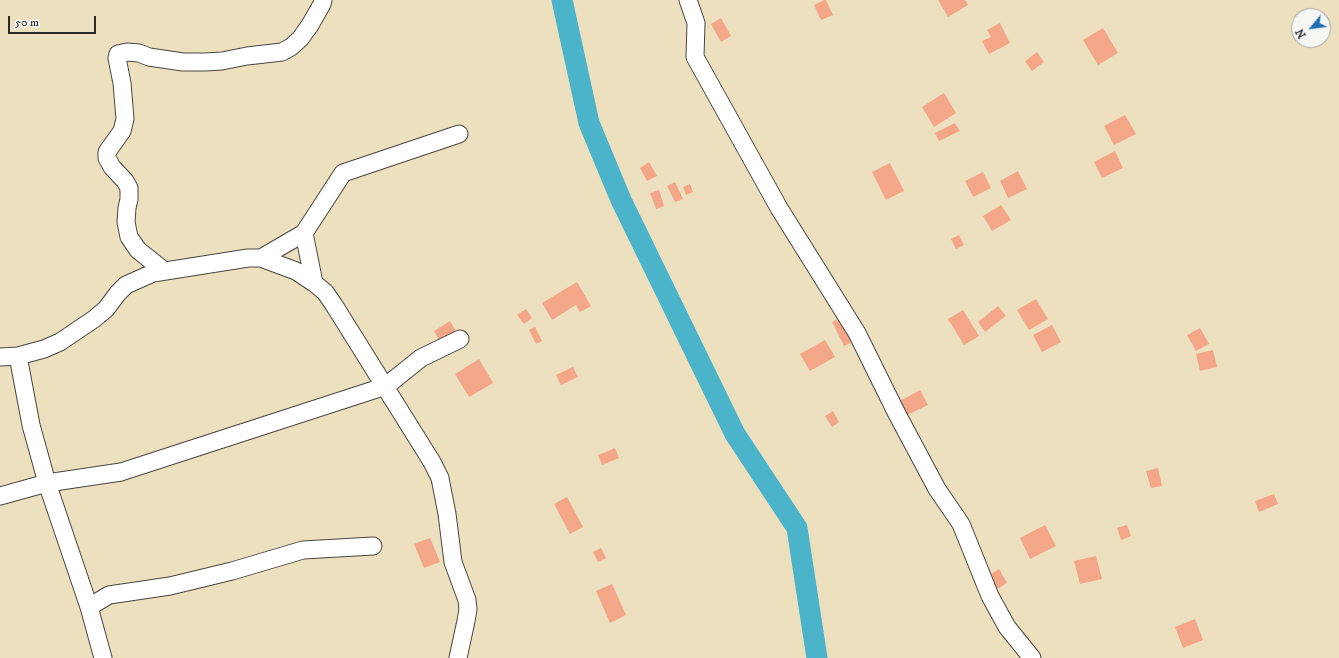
<!DOCTYPE html>
<html>
<head>
<meta charset="utf-8">
<style>
	body { margin:0 }
	#map { position:relative; width:1339px; height:658px; overflow:hidden; background:#ede0bf; font-family:"IM FELL DW Pica",serif }
	canvas { display:block }
	.north { position:absolute; left:1291px; top:8px; width:40px; height:40px; box-sizing:border-box; background:#f6f6f2; border:1px solid #a5a5a2; border-radius:50%; rotate:241deg; font-size:11px; font-weight:700; line-height:16px; text-align:center; color:#2b2b2b }
	.north::after { content:''; display:block; margin:auto; width:14px; height:18px; background:#1f6fb2; clip-path:polygon(50% 0,100% 100%,50% 72%,0 100%) }
	.scale { position:absolute; left:8px; top:16px; width:88px; height:18px; box-sizing:border-box; border:2px solid #2b2b2b; border-top:0; padding-left:5px; font-size:12px; line-height:14px; white-space:nowrap; color:#2b2b2b; -webkit-text-stroke:3px #f6f6f2; paint-order:stroke }
</style>
</head>
<body>
<div id="map">
<canvas width="1339" height="658"></canvas>
<div class="north">N</div>
<div class="scale">50 m</div>
</div>
<script>
const ctx = document.querySelector('canvas').getContext('2d');
ctx.lineJoin = 'round';
function poly(rows) {
  const path = new Path2D();
  for (const r of rows) {
    path.moveTo(r[0], r[1]);
    for (let i = 2; i < r.length; i += 2) path.lineTo(r[i], r[i + 1]);
  }
  return path;
}
function trace(path, color, width, dash) {
  ctx.strokeStyle = color;
  ctx.lineWidth = width;
  ctx.lineCap = dash ? 'butt' : 'round';
  ctx.setLineDash(dash || []);
  ctx.stroke(path);
}
function paint(path, color) {
  ctx.fillStyle = color;
  ctx.fill(path, 'evenodd');
}
trace(poly([
	[562,0,589,123,621,200,735,434,797,528,817,658]
]), '#4bb3ca', 21);
paint(poly([
	[824,0,826,0,833,15,821,20,814,5],
	[938,0,965,0,968,5,948,17],
	[721,18,731,36,721,42,711,24],
	[1000,23,1010,43,989,54,982,41,991,37,987,30],
	[1103,28,1118,53,1098,65,1083,40],
	[1037,52,1044,62,1032,71,1025,61],
	[944,93,956,113,934,127,922,107],
	[1125,115,1136,134,1114,145,1104,126],
	[955,123,960,131,939,141,935,133],
	[1115,151,1123,168,1102,178,1094,162],
	[649,162,657,176,647,181,640,168],
	[890,163,904,191,886,200,872,172],
	[1018,171,1027,189,1008,198,1000,181],
	[983,172,991,188,973,197,965,181],
	[675,182,683,199,675,202,667,186],
	[690,184,693,192,686,195,683,187],
	[659,190,664,206,656,209,650,193],
	[1001,205,1011,220,992,231,983,216],
	[959,235,964,245,956,249,951,239],
	[577,282,591,306,580,312,576,305,552,320,542,303],
	[1036,299,1048,319,1029,330,1017,310],
	[998,306,1006,316,985,332,978,322],
	[526,309,532,318,524,324,517,315],
	[963,310,979,336,964,345,948,319],
	[840,318,853,342,844,346,832,322],
	[450,321,458,335,442,345,434,331],
	[1052,325,1061,342,1042,352,1033,335],
	[535,327,542,341,536,344,529,330],
	[1200,328,1209,344,1196,351,1187,335],
	[825,340,835,357,810,371,800,354],
	[1213,350,1217,367,1200,371,1196,354],
	[479,359,493,383,469,397,455,374],
	[573,367,578,377,561,385,556,375],
	[920,390,928,405,905,416,898,402],
	[833,411,839,422,832,427,825,416],
	[615,448,619,458,602,465,598,455],
	[1158,468,1162,486,1151,488,1146,471],
	[1274,494,1278,504,1259,512,1255,501],
	[567,497,583,527,570,534,554,504],
	[1045,525,1056,546,1030,559,1020,538],
	[1127,525,1131,536,1121,540,1117,528],
	[430,538,440,562,424,568,414,544],
	[601,548,606,558,598,562,593,552],
	[1096,556,1102,579,1080,584,1074,561],
	[999,569,1007,583,997,589,989,575],
	[612,584,626,615,610,623,596,591],
	[1195,619,1203,640,1183,648,1175,627]
]), '#f4a688');
const minor = poly([
	[688,0,696,23,695,57,779,208,857,333,896,412,937,489,961,524,990,596,1007,627,1032,658],
	[304,233,314,283],
	[261,258,304,233,343,173,459,134],
	[163,270,138,250,129,237,126,222,127,208,129,199,129,188,125,181,112,167,107,158,107,152,122,131,125,119,122,83,117,58,118,54,127,52,139,53,149,57,183,62,205,62,222,61,247,56,282,52,291,47,300,39,310,25,322,4,323,0],
	[18,356,31,425,47,483,89,607],
	[0,357,18,356,44,349,60,342,94,319,106,309,118,293,126,285,153,273,248,258,261,258,296,271,314,283,325,292,334,305,432,462,440,478,447,514,453,562,467,600,468,609,466,621,458,658],
	[0,496,47,483,121,472,386,386,421,358,460,339],
	[103,658,89,607,109,595,170,586,232,571,303,550,373,546]
]);
trace(minor, '#484641', 19);
trace(minor, '#fff', 17);
</script>
</body>
</html>
